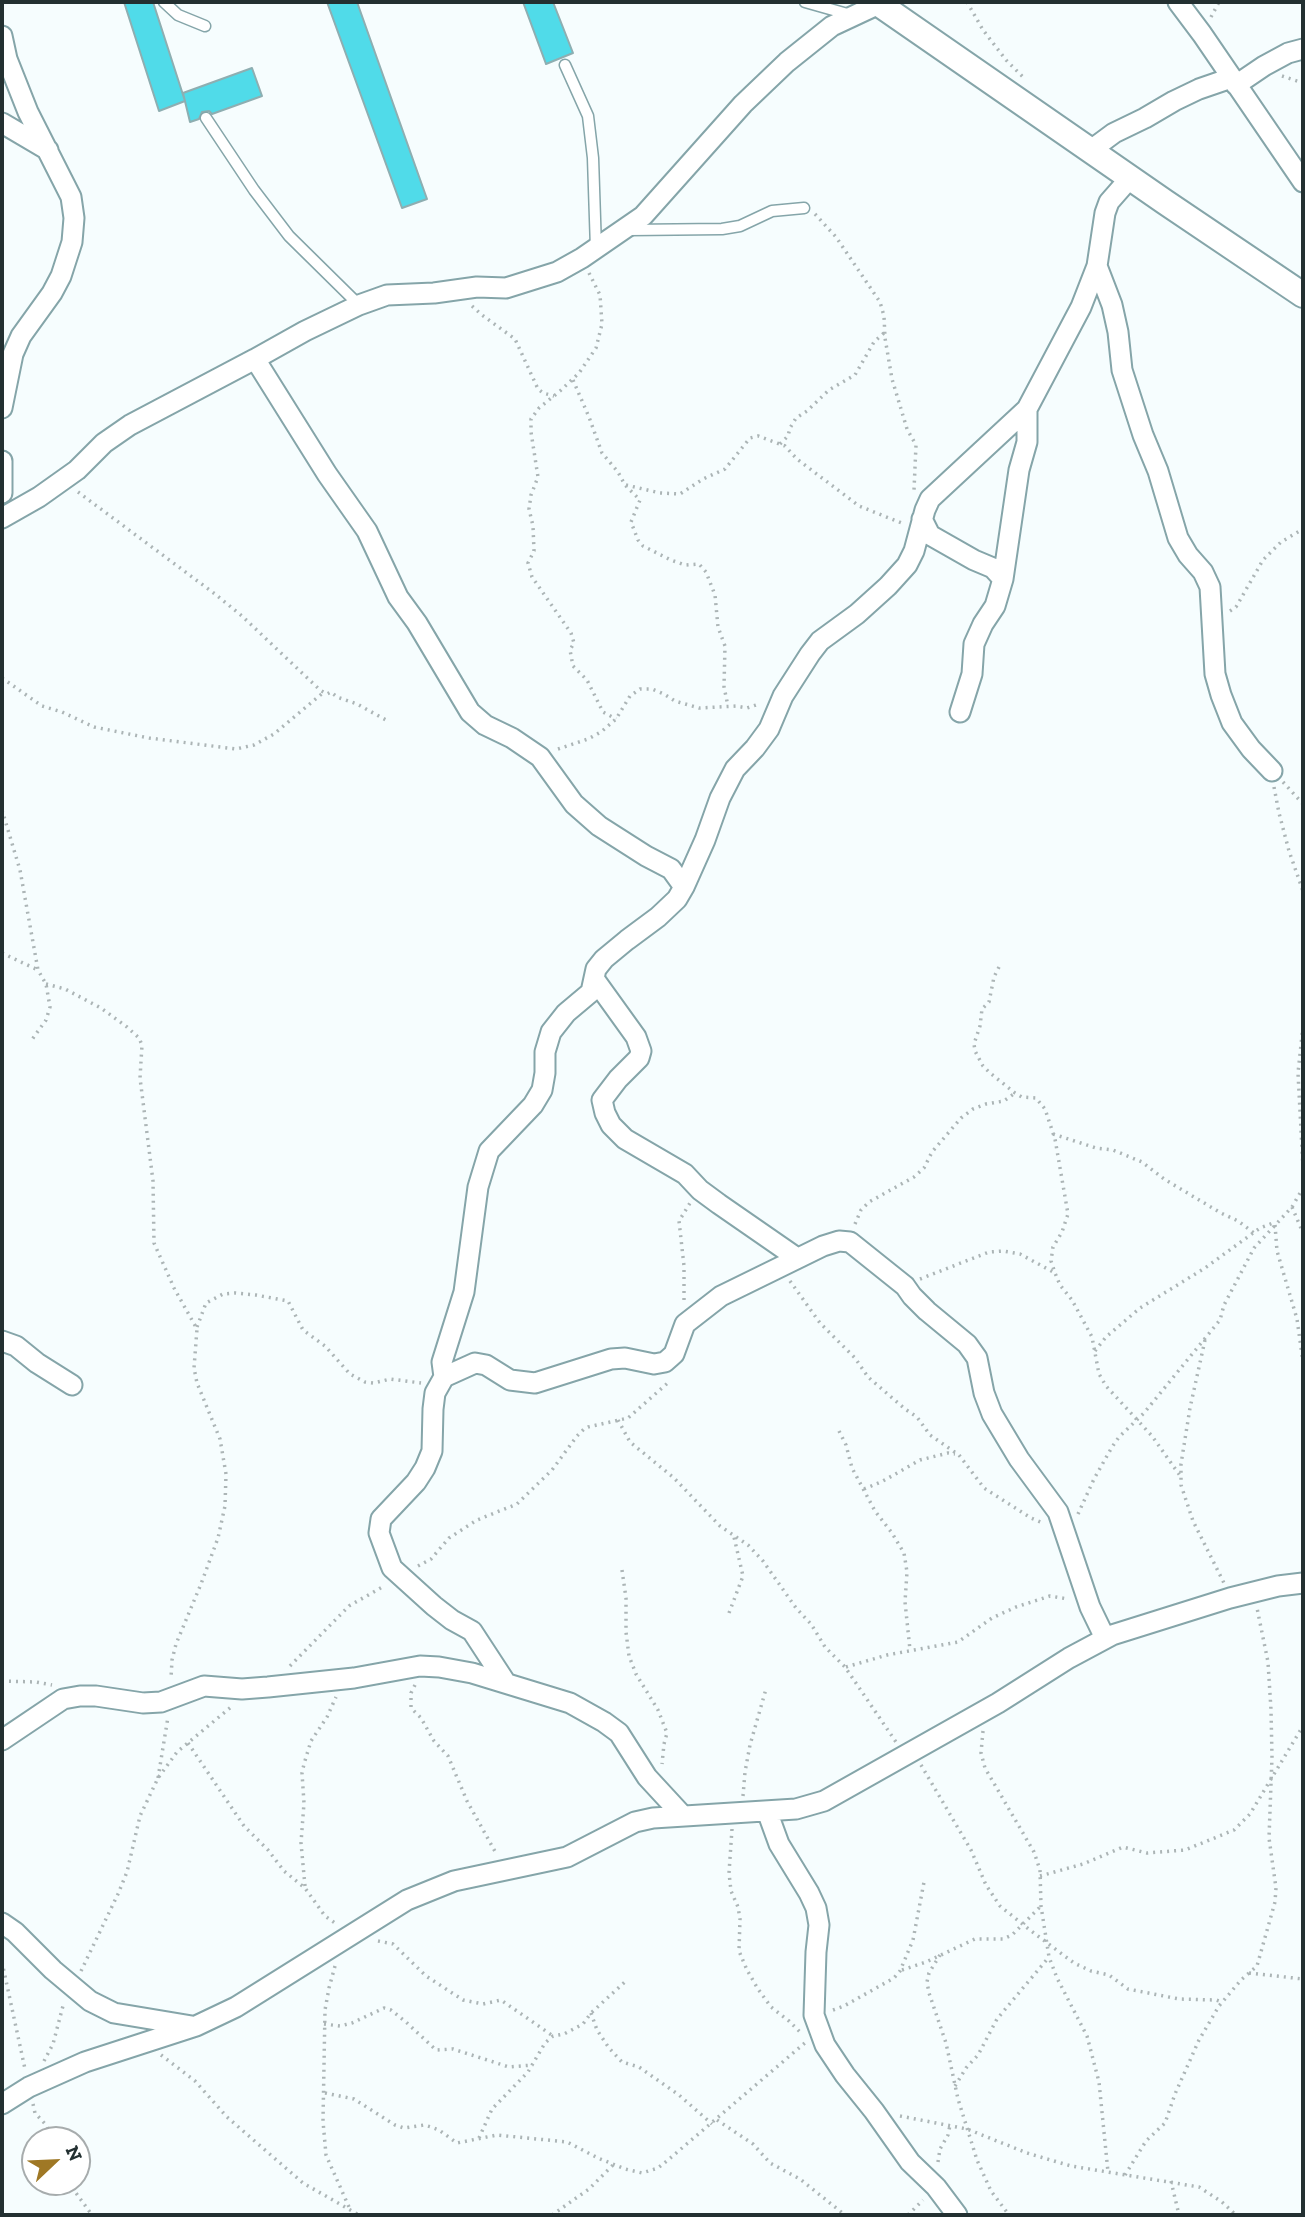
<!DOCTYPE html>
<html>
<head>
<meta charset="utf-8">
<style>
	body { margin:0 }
	#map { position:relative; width:1305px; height:2217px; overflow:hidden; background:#f6fdfe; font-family:"Zilla Slab",serif }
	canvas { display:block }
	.frame { position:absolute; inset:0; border:4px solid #233031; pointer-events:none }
	.north { position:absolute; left:21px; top:2126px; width:70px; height:70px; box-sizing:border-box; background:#fff; border:2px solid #a7acad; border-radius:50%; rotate:67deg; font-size:19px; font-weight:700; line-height:28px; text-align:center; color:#233031 }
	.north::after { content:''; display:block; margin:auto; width:24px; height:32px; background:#9f7825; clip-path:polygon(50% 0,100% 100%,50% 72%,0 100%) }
</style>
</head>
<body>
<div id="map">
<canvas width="1305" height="2217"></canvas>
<div class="frame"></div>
<div class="north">N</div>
</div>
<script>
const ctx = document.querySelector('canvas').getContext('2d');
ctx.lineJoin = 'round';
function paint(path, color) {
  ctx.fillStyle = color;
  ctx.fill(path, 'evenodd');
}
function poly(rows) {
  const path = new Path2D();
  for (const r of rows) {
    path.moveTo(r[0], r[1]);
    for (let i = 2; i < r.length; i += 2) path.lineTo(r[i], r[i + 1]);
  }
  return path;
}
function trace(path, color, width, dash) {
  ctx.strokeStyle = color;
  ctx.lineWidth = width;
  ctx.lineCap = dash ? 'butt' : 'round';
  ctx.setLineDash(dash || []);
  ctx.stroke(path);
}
const building = poly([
	[124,2,153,2,185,101,159,111,124,2],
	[327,2,357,2,427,199,402,208,327,2],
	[523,2,553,2,573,53,546,64,523,2],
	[252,68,262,96,212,114,209,111,202,112,199,119,190,122,183,93,252,68]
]);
paint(building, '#50dbe9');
trace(building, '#8eaeb1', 2);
const service = poly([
	[164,2,178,15,205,26],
	[805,2,851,15],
	[565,65,588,116,593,158,596,249],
	[206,118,254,190,289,236,359,305],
	[629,230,722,229,740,226,772,211,804,208]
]);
const minor = poly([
	[1178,2,1202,34,1303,182],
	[2,36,7,59,28,112,71,197,74,218,72,242,61,276,52,293,21,336,13,354,2,408],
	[1236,85,1264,66,1288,53,1303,49],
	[2,123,48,150],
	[1091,150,1114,133,1145,118,1174,101,1199,89,1231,78],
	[1097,266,1112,305,1118,332,1122,370,1143,435,1158,471,1178,538,1188,555,1203,572,1210,587,1215,674,1221,695,1232,723,1251,749,1272,771],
	[255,359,327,474,367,531,398,597,417,623,470,712,485,725,512,738,540,757,574,804,599,826,646,856,671,869,684,887,677,899,658,917,627,940,604,959,596,969,591,992,566,1013,551,1032,545,1052,545,1073,542,1090,533,1105,489,1151,478,1187,464,1292,442,1362,444,1377],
	[2,461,2,493],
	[2,518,39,497,77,470,104,443,130,425,255,359,305,331,359,305,387,295,434,293,477,287,506,288,557,272,582,258,643,216,743,104,787,62,832,26,879,4],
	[922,519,930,535,974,560,993,568,1003,579,995,606,983,624,974,644,972,674,960,712],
	[1003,579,1019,470,1027,442,1027,409],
	[684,887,705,840,720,798,735,769,755,748,769,729,783,696,810,654,820,641,857,614,888,586,907,565,914,551,925,510,930,499,1027,409,1081,307,1097,266,1105,213,1109,202,1130,178],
	[595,980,636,1037,641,1051,639,1058,618,1079,602,1100,605,1113,611,1125,625,1139,685,1174,700,1190,719,1204,797,1258],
	[2,1341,16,1346,37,1363,72,1385],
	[506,1683,472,1631,452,1620,434,1606,392,1568,379,1533,381,1519,416,1482,425,1468,432,1451,433,1409,435,1393,444,1377,475,1363,486,1365,510,1380,535,1383,611,1359,625,1358,654,1364,665,1362,674,1354,685,1324,721,1296,823,1246,839,1241,850,1242,905,1286,912,1296,927,1311,967,1344,977,1358,984,1393,992,1414,1019,1459,1058,1512,1090,1607,1105,1638],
	[2,1740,63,1699,80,1696,96,1696,143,1703,161,1702,204,1686,242,1689,268,1687,354,1678,420,1666,439,1667,472,1673,570,1703,604,1722,619,1733,647,1777,683,1816],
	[767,1811,779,1844,809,1893,816,1908,819,1925,816,1952,814,2015,825,2045,845,2075,874,2111,910,2162,936,2187,957,2215],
	[2,1923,15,1932,53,1970,90,2001,114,2013,192,2026],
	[2,2104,29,2087,85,2062,196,2026,236,2007,407,1900,454,1881,567,1857,635,1822,653,1818,796,1809,824,1801,998,1703,1069,1658,1112,1635,1230,1598,1278,1586,1303,1583]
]);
const tertiary = poly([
	[876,2,1165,202,1303,295]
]);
trace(service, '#85a5a9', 13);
trace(minor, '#85a5a9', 23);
trace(tertiary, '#85a5a9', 28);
trace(poly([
	[967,2,983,30,1006,60,1024,78],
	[1211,17,1219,2],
	[1282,76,1303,83],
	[815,214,836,237,880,302,884,316,885,338,892,379,907,429,916,445,914,490],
	[589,273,600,295,602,324,596,348,579,373,560,391,539,408,531,419,531,432,538,477,531,495,529,509,533,526,534,551,528,563,532,577,571,633,574,643,570,650,573,666,587,680,603,712,616,719],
	[472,306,482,315,515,339,538,389,543,393,554,396],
	[573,380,589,417,602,453,618,472,625,485,640,500,631,522,638,540,643,546,671,560,685,565,699,564,706,572,715,595,718,627,725,646,724,687,728,706],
	[780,444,788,436,790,428,796,418,807,411,829,390,855,375,874,342,885,332],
	[626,485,660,493,680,494,703,479,725,469,750,438,758,436,785,446,797,459,859,506,904,524],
	[78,492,215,594,242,616,320,690,327,694,331,692,337,697,357,704,386,720],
	[1230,611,1236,607,1263,560,1281,542,1303,529],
	[2,678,42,706,62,712,94,727,149,738,236,749,254,745,274,734,324,692],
	[558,749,588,739,601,732,616,719,630,696,640,689,652,689,664,694,675,701,699,708,736,706,747,708,759,704],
	[1283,782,1303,804],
	[1274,787,1279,813,1289,851,1303,891],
	[2,810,20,870,38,970,46,984,50,1007,46,1020,31,1041],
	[2,953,38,970],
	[999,967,994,977,989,1002,982,1009,980,1026,974,1044,975,1051,983,1066,990,1073,1015,1093,1022,1097,1036,1098,1045,1109,1055,1139,1068,1214,1062,1232,1053,1247,1051,1261,1055,1273,1060,1285,1072,1300,1092,1337,1099,1374,1106,1386,1152,1436,1181,1477],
	[46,984,65,989,101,1008,127,1027,139,1038,142,1045,140,1078,153,1181,154,1243,174,1288,197,1329,194,1368,197,1383,220,1439,226,1474,225,1506,218,1538,201,1584,176,1644,172,1660,171,1678],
	[1303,1026,1298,1073,1303,1168],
	[1053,1134,1096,1148,1113,1150,1142,1162,1164,1179,1221,1213,1238,1221,1254,1233],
	[1292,1207,1303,1233],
	[855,1224,861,1210,869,1202,914,1177,924,1168,932,1152,961,1118,973,1109,986,1104,1004,1101,1015,1093],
	[1275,1225,1277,1251,1297,1319,1303,1362],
	[920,1279,989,1252,1003,1251,1020,1254,1055,1273],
	[790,1281,820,1323,855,1358,868,1377,905,1409,917,1417,930,1435,959,1455,984,1488,1031,1518,1043,1523],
	[684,1300,684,1266,679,1221,690,1203],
	[197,1327,206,1303,223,1294,235,1293,256,1295,288,1301,303,1330,325,1346,350,1374,365,1382,374,1383,390,1379,421,1383],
	[1205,1340,1190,1408,1181,1464,1181,1485,1193,1521,1224,1583],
	[1095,1351,1106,1337,1140,1308,1205,1268,1260,1228,1276,1222],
	[1303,1402,1303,1404],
	[618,1420,630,1442,674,1478,720,1526,748,1545,763,1561,796,1608,811,1624,825,1647,845,1667,896,1742],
	[839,1431,846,1445,852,1468,875,1511,892,1533,904,1553,907,1572,905,1602,910,1650],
	[864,1489,883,1481,920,1460,948,1453,955,1454],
	[1078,1514,1094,1479,1112,1447,1119,1437,1144,1413,1220,1320,1224,1305,1254,1248,1292,1207,1303,1188],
	[418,1566,431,1559,449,1538,477,1520,517,1504,552,1470,577,1436,584,1429,588,1427,628,1418,670,1381],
	[622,1570,626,1598,626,1632,629,1656,636,1674,658,1710,667,1733,664,1744,662,1764],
	[729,1613,743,1576,734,1537],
	[290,1666,349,1606,384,1586],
	[846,1667,887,1655,958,1642,992,1618,1016,1607,1050,1596,1068,1599],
	[2,1681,36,1682,52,1685],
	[415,1685,411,1693,411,1708,421,1718,434,1741,448,1756,467,1801,497,1855],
	[983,1731,981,1753,985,1768,1034,1852,1040,1870,1041,1906,1049,1957,1057,1978,1087,2036,1099,2082,1108,2172],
	[188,1743,244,1826,268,1850,284,1871,305,1888,325,1916,335,1923],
	[921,1765,971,1850,986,1885,1000,1906,1030,1930,1074,1963,1091,1971,1109,1975,1128,1989,1179,1999,1216,2000,1222,2002],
	[158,1778,168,1717],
	[743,1796,745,1772,750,1745,766,1689],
	[732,1829,729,1873,731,1891,738,1907,740,1919,739,1951,747,1970,758,1989,771,2007,789,2021,800,2032],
	[1040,1876,1083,1864,1123,1847,1147,1853,1185,1850,1234,1830,1250,1814,1303,1726],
	[305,1886,301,1843,304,1803,302,1773,304,1764,311,1741,327,1717,336,1697],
	[378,1941,393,1944,426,1976,463,2000,483,2004,501,2000,553,2036],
	[940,1955,929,1973,927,1982,929,1993,946,2043,958,2099,977,2160,991,2191,1009,2215],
	[2,1962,25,2069],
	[335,1966,329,1988,325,2010,323,2121,326,2155,349,2207],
	[902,1970,926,1962,975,1939,1003,1939,1012,1935,1041,1906],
	[81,1971,118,1894,127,1872,140,1816,158,1778,177,1752,231,1707],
	[1249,1973,1303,1979],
	[833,2010,844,2006,894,1978,900,1971,913,1940,924,1882],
	[591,2013,597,2030,609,2048,622,2062,639,2067,679,2095,712,2124],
	[324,2024,340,2026,352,2023,384,2008,391,2010,406,2022,436,2050,453,2049,509,2067,533,2065],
	[161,2055,195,2081,227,2117,303,2183,359,2215],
	[44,2061,53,2044,64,2002],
	[955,2086,966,2068,978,2055,997,2019,1049,1957],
	[325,2093,354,2099,395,2125,404,2128,424,2125,431,2127,439,2130,457,2143,497,2135,567,2142,598,2158,625,2169,642,2173,658,2168,668,2160,806,2042],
	[33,2104,35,2113,47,2126,52,2140],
	[900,2116,967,2129,1027,2153,1071,2166,1199,2187,1222,2202,1236,2215],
	[717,2120,753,2144,770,2163,800,2179,845,2215],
	[479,2138,492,2109,528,2072,545,2043,553,2036,564,2034,583,2024,591,2013,627,1980],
	[938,2162,940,2149,948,2135,950,2125],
	[1125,2175,1146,2141,1165,2123,1175,2094,1199,2040,1219,2006,1241,1980,1257,1966,1275,1902,1276,1888,1269,1838,1272,1757,1271,1710,1268,1662,1257,1608],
	[1171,2181,1179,2215],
	[68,2182,92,2215],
	[552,2215,589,2189,614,2164],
	[908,2215,923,2200]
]), '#acb5b6', 3.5, [2, 5]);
trace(service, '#fff', 10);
trace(minor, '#fff', 19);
trace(tertiary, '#fff', 24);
</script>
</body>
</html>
